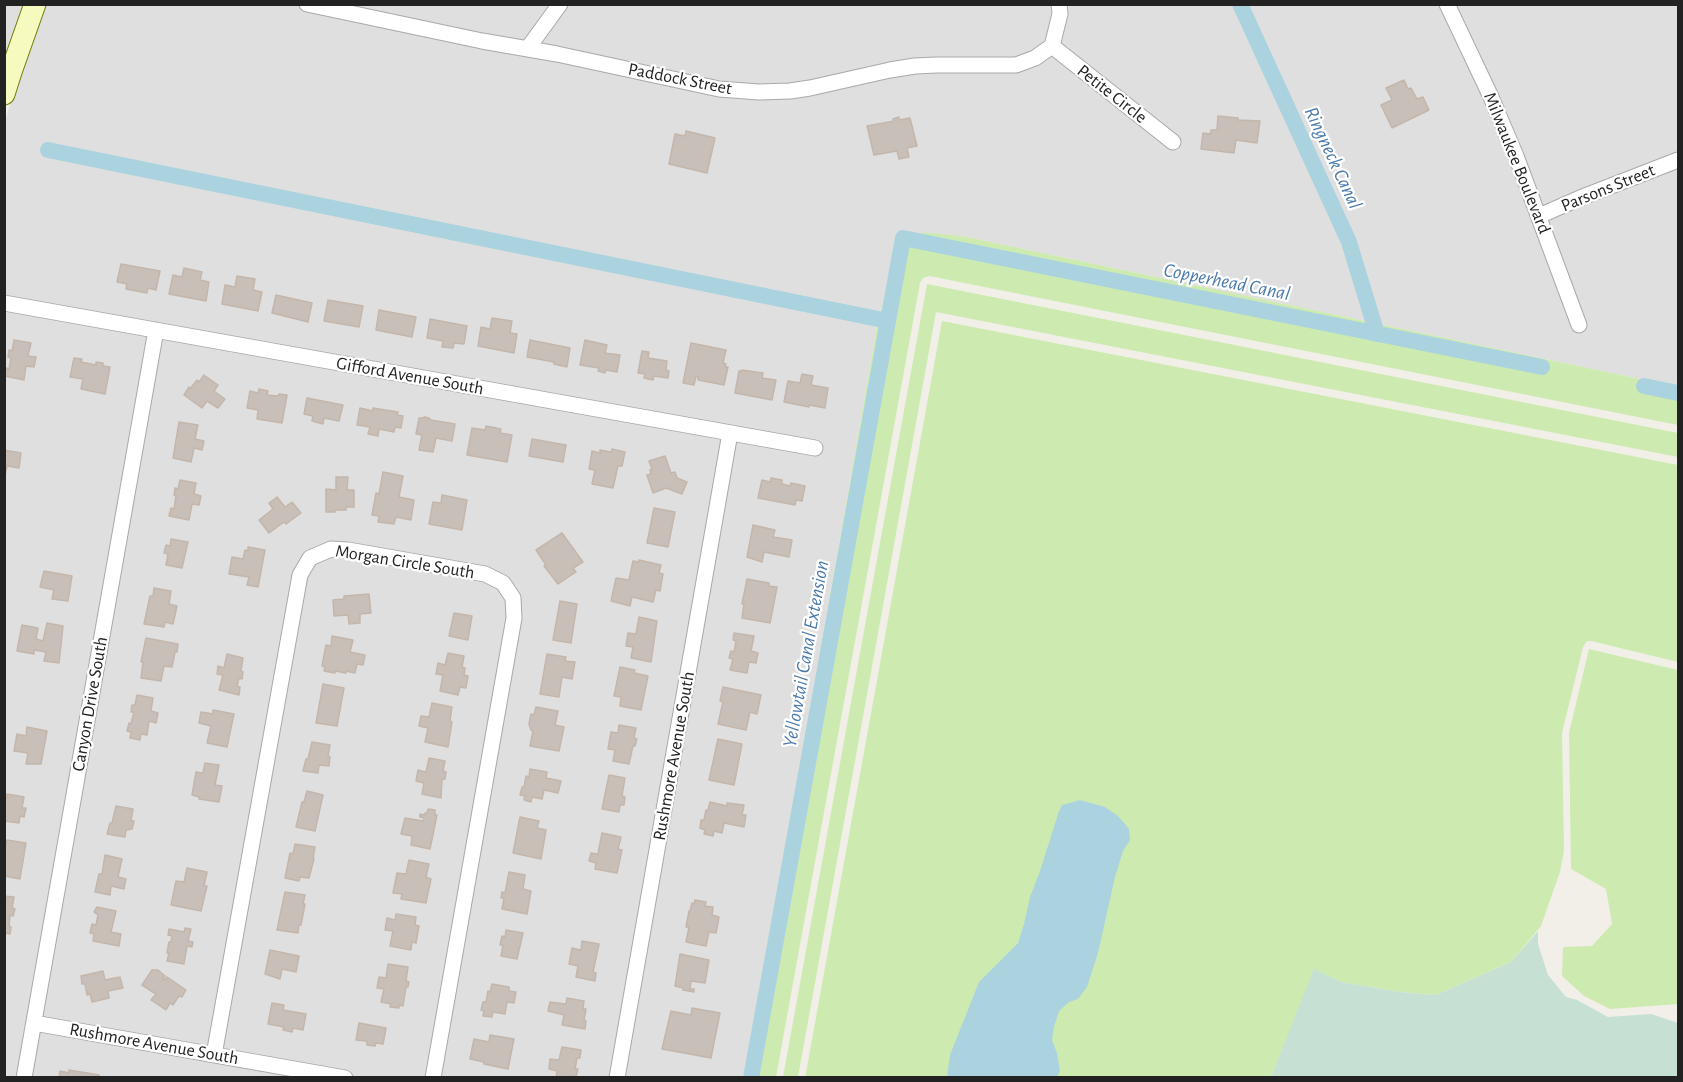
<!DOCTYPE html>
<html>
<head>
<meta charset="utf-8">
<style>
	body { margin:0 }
	#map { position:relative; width:1683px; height:1082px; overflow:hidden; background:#f2efe9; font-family:"Alegreya Sans",sans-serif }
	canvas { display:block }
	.frame { position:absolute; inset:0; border:6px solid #222; pointer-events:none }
</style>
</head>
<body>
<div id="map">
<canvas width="1683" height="1082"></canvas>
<div class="frame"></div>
</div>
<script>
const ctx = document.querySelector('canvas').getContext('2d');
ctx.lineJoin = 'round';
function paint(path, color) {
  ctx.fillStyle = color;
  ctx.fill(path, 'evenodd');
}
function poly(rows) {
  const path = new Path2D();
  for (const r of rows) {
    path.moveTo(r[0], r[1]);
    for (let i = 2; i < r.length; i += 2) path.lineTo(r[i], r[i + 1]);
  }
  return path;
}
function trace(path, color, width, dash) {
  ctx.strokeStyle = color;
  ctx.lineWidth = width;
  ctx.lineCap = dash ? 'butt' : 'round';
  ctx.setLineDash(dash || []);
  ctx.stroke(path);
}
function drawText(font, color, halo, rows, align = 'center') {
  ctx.font = font + ' "Alegreya Sans",sans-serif';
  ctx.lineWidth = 4.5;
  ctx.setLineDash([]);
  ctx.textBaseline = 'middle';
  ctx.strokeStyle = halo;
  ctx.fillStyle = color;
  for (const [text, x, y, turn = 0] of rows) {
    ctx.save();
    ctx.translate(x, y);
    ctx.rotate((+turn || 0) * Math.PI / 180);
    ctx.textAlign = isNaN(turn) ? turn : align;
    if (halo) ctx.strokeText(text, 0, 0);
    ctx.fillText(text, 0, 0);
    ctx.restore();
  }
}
paint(poly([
	[5,5,26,5,5,64],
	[44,5,1678,5,1678,387,962,236,912,236,897,250,878,321,746,1077,5,1078,4,125,19,75]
]), '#e0dfdf');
paint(poly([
	[921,233,933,233,962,236,1678,387,1678,425,929,276,923,278,920,283,776,1077,746,1077,878,321,897,250,912,236],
	[927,284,1678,433,1678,457,936,312,798,1077,783,1077],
	[942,321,1678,465,1678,662,1591,641,1587,641,1583,647,1562,733,1564,851,1560,872,1541,926,1511,962,1436,995,1400,992,1341,982,1315,970,1271,1077,805,1078],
	[1589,649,1678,670,1678,1004,1610,1009,1584,996,1562,976,1563,947,1592,946,1612,924,1606,889,1571,869,1569,733]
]), '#cdebb0');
paint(poly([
	[1538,931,1538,944,1548,975,1566,997,1577,1000,1608,1017,1651,1014,1678,1023,1678,1077,1271,1077,1315,966,1316,970,1341,982,1400,992,1436,995,1511,962]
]), '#c6e0d4');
paint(poly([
	[1080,800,1105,807,1118,816,1129,829,1130,840,1123,851,1115,877,1098,953,1087,987,1078,999,1069,1002,1059,1011,1054,1027,1052,1040,1057,1053,1060,1071,1057,1077,947,1077,950,1055,979,982,1018,943,1024,924,1030,897,1040,871,1059,811,1062,805]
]), '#aad3df');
trace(poly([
	[1240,4,1349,242,1377,334],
	[48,150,888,321],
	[1644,386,1678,393],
	[751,1078,903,238,1542,367]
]), '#aad3df', 16);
const building = poly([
	[1404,80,1408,89,1411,88,1417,99,1423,97,1429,110,1392,128,1381,105,1392,100,1386,88,1404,80],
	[1218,116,1238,118,1238,120,1260,121,1257,143,1236,140,1234,153,1201,149,1203,133,1210,134,1211,130,1217,130,1218,116],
	[899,117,899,120,910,118,917,146,907,148,909,157,899,159,897,151,874,155,867,126,894,121,893,119,899,117],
	[686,131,715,138,707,173,669,164,675,134,685,136,686,131],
	[121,264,160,271,156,290,148,288,147,293,126,289,127,284,117,282,121,264],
	[184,268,202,272,200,280,209,282,206,301,169,294,173,275,182,277,184,268],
	[237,276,255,279,253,290,262,292,258,311,222,304,225,285,235,287,237,276],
	[276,295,312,303,308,322,272,313,276,295],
	[328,300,363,306,359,327,324,321,328,300],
	[379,310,416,317,412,337,376,330,379,310],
	[492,318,512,321,510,333,517,334,514,353,478,346,481,327,490,329,492,318],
	[430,319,467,326,464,344,454,343,453,348,442,347,443,341,427,338,430,319],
	[14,340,31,343,28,356,36,357,34,367,26,366,24,380,5,376,6,368,9,369,11,358,8,357,9,350,12,351,14,340],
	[530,340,570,348,567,367,554,364,554,362,527,357,530,340],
	[585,340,607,345,605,353,620,355,617,372,606,370,605,373,598,371,599,368,580,365,585,340],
	[691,343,726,350,723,363,726,364,725,367,728,367,724,385,698,380,698,377,696,376,694,385,683,383,691,343],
	[642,351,649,352,648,358,667,361,666,370,669,371,668,378,654,376,653,380,644,378,645,374,638,373,642,351],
	[74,358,82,359,81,362,96,365,96,362,103,363,103,366,110,367,105,394,81,389,83,379,70,377,74,358],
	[742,370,763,373,762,378,776,380,772,400,735,393,739,371,741,371,742,370],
	[802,374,813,376,811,385,828,388,825,408,809,405,809,407,784,402,788,381,800,383,802,374],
	[204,375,218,385,214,391,225,399,218,408,207,401,202,408,184,395,189,387,190,389,197,380,199,382,204,375],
	[259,389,268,391,267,395,278,396,279,394,287,395,282,423,257,419,258,410,247,408,250,391,258,393,259,389],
	[307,398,343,405,339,421,324,418,323,424,312,421,313,416,304,414,307,398],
	[360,408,373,411,373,408,398,412,397,415,403,416,401,428,395,427,394,432,379,429,378,436,368,434,370,427,357,425,360,408],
	[425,417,429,418,431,420,455,424,452,441,436,438,433,452,419,450,422,435,416,434,419,418,422,418,425,417],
	[179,422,198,425,195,439,204,441,202,450,194,448,191,462,173,458,179,422],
	[486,426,501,429,500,433,512,435,507,462,467,455,472,428,485,430,486,426],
	[532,439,566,445,563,462,529,456,532,439],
	[612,449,625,452,622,466,618,466,613,488,592,484,595,470,589,469,592,451,600,453,600,450,611,452,612,449],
	[4,450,21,453,19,468,7,466,4,480,4,450],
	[665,456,671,473,675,472,677,478,687,482,682,494,666,488,653,493,647,475,651,474,650,470,652,469,649,461,665,456],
	[383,472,403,476,399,497,414,500,411,520,396,517,394,524,378,522,379,516,372,515,376,493,379,494,383,472],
	[336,477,348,477,347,490,354,490,354,507,346,507,346,510,335,510,335,512,326,512,326,489,336,490,336,477],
	[771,478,782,480,782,484,790,486,791,483,805,486,802,501,796,500,795,505,758,498,762,480,770,482,771,478],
	[180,480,196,483,194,494,201,496,199,505,192,504,189,520,169,516,171,508,174,509,176,496,174,495,175,488,178,489,180,480],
	[442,495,467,500,462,530,429,524,433,502,441,503,442,495],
	[277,497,285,507,292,502,301,513,286,524,284,522,269,533,259,520,273,509,269,503,277,497],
	[654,508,675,512,668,547,647,543,654,508],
	[753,525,775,530,773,537,792,540,789,557,764,552,762,562,747,557,753,525],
	[562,533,583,562,573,568,576,572,558,584,544,566,546,565,536,550,562,533],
	[171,539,188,542,182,568,166,565,168,554,164,553,166,545,170,546,171,539],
	[248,547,265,550,258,587,247,585,249,577,229,574,232,557,243,559,245,550,248,551,248,547],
	[639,560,661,565,659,573,663,574,660,591,656,590,653,602,632,597,630,606,611,601,616,578,629,580,633,561,639,562,639,560],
	[44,571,72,576,68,601,52,599,54,590,40,587,44,571],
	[747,579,769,583,769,586,777,587,770,623,742,618,744,604,742,604,747,579],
	[154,588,171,591,169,604,177,606,173,624,165,622,164,627,144,624,150,596,153,596,154,588],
	[369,594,371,613,360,614,360,623,349,624,348,615,334,616,333,600,344,599,344,596,369,594],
	[560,601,577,604,571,643,553,640,560,601],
	[454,613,472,616,468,640,449,636,454,613],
	[639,617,657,621,651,662,631,658,633,647,626,646,628,633,636,634,639,617],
	[47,623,63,626,59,663,44,661,46,652,34,650,34,654,17,651,22,625,38,628,36,639,43,641,47,623],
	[734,633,754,636,751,651,758,653,756,663,749,662,747,673,730,670,733,659,729,658,731,651,734,652,736,641,733,640,734,633],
	[332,636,353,640,350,652,365,655,363,665,357,664,355,673,346,671,346,673,335,671,335,673,324,671,325,667,322,666,326,645,331,646,332,636],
	[146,638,178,644,177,652,175,652,172,667,164,666,161,681,141,678,143,662,141,662,146,638],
	[448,653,464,656,462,667,465,668,464,675,468,676,466,688,460,687,458,695,440,691,443,675,436,674,438,663,445,665,448,653],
	[227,654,243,658,241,671,243,672,242,679,239,678,237,686,240,687,239,695,219,690,223,675,217,674,218,666,224,668,227,654],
	[547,654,566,657,565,661,575,662,572,679,562,677,559,697,540,694,547,654],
	[620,667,635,670,634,673,648,676,641,710,620,706,621,697,614,696,620,667],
	[323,684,344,688,337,726,316,723,323,684],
	[723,687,761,695,757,714,750,712,746,730,718,724,723,702,720,701,723,687],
	[137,695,153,698,151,711,158,713,156,723,149,721,147,735,141,734,140,740,130,738,131,732,127,731,129,723,131,724,134,712,131,712,132,705,135,705,137,695],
	[432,703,452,707,450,721,452,722,448,747,425,742,428,728,419,726,421,716,429,717,432,703],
	[536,707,558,711,555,725,564,727,559,751,530,746,533,731,531,730,529,724,531,714,534,715,536,707],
	[213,710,234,714,227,747,207,743,211,726,199,723,201,712,213,714,213,710],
	[619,725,636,728,634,738,637,739,635,746,633,746,629,764,613,761,615,750,608,749,611,732,618,733,619,725],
	[27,727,47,731,41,764,26,764,28,753,14,751,17,734,26,736,27,727],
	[718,739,742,744,734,785,709,780,718,739],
	[312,742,330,745,328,756,330,757,329,766,319,765,318,773,303,771,306,759,308,759,312,742],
	[429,758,445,761,443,771,446,772,445,779,442,779,441,798,422,794,424,783,416,781,418,770,426,772,429,758],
	[205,763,219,765,215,785,222,786,219,802,199,799,199,797,192,795,196,772,203,773,205,763],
	[530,769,547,772,546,778,561,781,558,793,544,790,542,799,532,797,531,802,524,800,525,796,520,795,522,787,524,787,526,776,529,777,530,769],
	[609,775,625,778,622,796,625,797,624,805,620,805,619,812,602,809,609,775],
	[307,791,323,795,315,831,296,827,302,802,304,802,307,791],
	[7,794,24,797,22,808,26,808,24,817,20,816,19,823,4,821,4,809,7,794],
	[710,802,727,806,727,803,744,805,742,815,746,815,744,827,724,823,722,833,714,831,713,836,704,834,705,830,700,828,701,820,704,820,706,810,708,810,710,802],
	[116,806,133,809,131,821,134,821,132,829,126,830,125,837,107,834,110,823,112,823,116,806],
	[428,809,435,810,435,815,437,815,430,849,411,845,412,836,401,834,405,818,423,821,424,818,420,817,420,814,425,815,425,813,427,813,428,809],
	[520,817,539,821,537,828,546,830,541,859,513,853,520,817],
	[602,833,621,837,618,849,622,850,617,873,595,869,596,863,589,861,591,853,598,854,602,833],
	[7,840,26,843,20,879,4,876,4,856,7,840],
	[295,844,315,847,313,859,314,859,309,878,300,877,299,881,285,878,290,853,293,854,295,844],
	[105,855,122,859,118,877,126,879,124,889,111,886,110,895,95,892,99,874,102,874,105,855],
	[409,860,429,864,426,877,431,879,426,903,401,899,402,894,393,893,397,873,406,874,409,860],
	[187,868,207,872,204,886,207,886,201,911,171,905,176,881,184,882,187,868],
	[509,872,525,875,523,889,531,891,527,914,502,909,504,898,501,898,502,892,505,893,509,872],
	[285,892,305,895,303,904,305,904,301,925,299,925,298,933,277,930,285,892],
	[4,896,14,897,12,908,15,909,13,916,10,915,9,926,11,927,10,934,4,933,4,896],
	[695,900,706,902,705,906,713,907,712,915,719,917,716,933,709,932,706,946,686,942,689,927,686,927,689,911,690,911,692,903,694,904,695,900],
	[97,907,116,911,111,932,121,934,119,946,93,941,94,934,90,933,92,924,96,925,98,915,94,912,97,907],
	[396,914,416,917,415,925,419,926,416,943,412,942,411,950,390,946,393,931,385,930,387,918,395,920,396,914],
	[185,928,191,929,188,941,193,942,192,947,187,946,184,964,167,961,169,953,167,953,169,942,171,942,172,936,168,935,169,929,184,932,185,928],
	[506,930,523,933,517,959,501,956,503,945,500,945,502,936,505,937,506,930],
	[582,941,599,944,593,972,596,973,595,981,576,977,578,966,569,964,572,948,581,950,582,941],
	[270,950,299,956,296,972,282,969,280,979,265,974,270,950],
	[680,954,709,960,705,983,691,981,690,989,694,989,694,992,683,990,683,988,675,986,680,954],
	[388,964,408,967,406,981,409,982,408,987,406,987,403,1006,399,1005,399,1008,390,1007,391,1004,381,1002,384,989,377,988,379,977,386,978,388,964],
	[152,970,158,970,165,976,163,979,165,980,167,977,186,990,182,997,179,996,173,1005,170,1003,166,1010,151,1000,156,994,142,985,152,970],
	[103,971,105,980,120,977,123,988,108,991,109,998,92,1002,90,994,87,995,85,984,82,984,81,976,103,971],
	[492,984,509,987,509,991,516,992,514,1003,507,1002,505,1014,493,1012,492,1017,483,1016,484,1011,481,1010,483,1002,486,1002,488,991,490,992,492,984],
	[567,998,584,1001,583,1009,586,1009,584,1020,586,1021,585,1029,562,1025,564,1015,548,1011,550,1002,566,1004,567,998],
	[272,1003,284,1005,283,1010,306,1014,303,1030,293,1028,292,1032,283,1030,284,1027,268,1024,272,1003],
	[692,1008,720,1013,711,1058,662,1049,671,1011,691,1015,692,1008],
	[359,1023,386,1028,383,1044,376,1043,375,1046,367,1045,367,1041,356,1040,359,1023],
	[490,1035,514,1039,508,1069,484,1064,484,1062,470,1059,474,1039,489,1042,490,1035],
	[562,1047,581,1050,580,1058,577,1058,575,1069,578,1069,576,1076,556,1078,557,1071,549,1069,550,1059,559,1060,562,1047],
	[69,1070,99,1075,99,1078,59,1078,60,1071,69,1073,69,1070]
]);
paint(building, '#c7bfb8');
trace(building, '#c4b6ab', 1.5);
const street = poly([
	[307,4,482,41,557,54,719,89,759,92,790,91,810,88,890,70,915,66,937,65,1016,65,1035,58,1052,46],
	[1447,4,1491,97,1516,156,1579,325],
	[1052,46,1173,142],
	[1052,46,1060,14,1059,4],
	[528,48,560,4],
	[1539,216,1580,198,1678,160],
	[4,303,815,448],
	[34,1023,345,1078],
	[214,1055,300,575,310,558,331,549,348,550,485,574,503,583,513,598,514,618,433,1078],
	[24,1078,156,330],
	[617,1078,730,433]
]);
const secondary = poly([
	[4,94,11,72,35,4]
]);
trace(street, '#a9a9a9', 17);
trace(secondary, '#707d05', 23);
trace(street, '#fff', 15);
trace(secondary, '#f7fabf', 21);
drawText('18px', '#222', '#fff', [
	["Paddock Street",680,79,11],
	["Petite Circle",1112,94,38],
	["Milwaukee Boulevard",1517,163,68],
	["Parsons Street",1608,188,-22],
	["Gifford Avenue South",410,376,10],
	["Morgan Circle South",405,562,9],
	["Canyon Drive South",90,704,-80],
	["Rushmore Avenue South",674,756,-80],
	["Rushmore Avenue South",154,1044,10]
]);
drawText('italic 20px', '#4a7aab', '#fff', [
	["Ringneck Canal",1333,158,65],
	["Copperhead Canal",1227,282,11],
	["Yellowtail Canal Extension",806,654,-80]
]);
</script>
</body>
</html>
